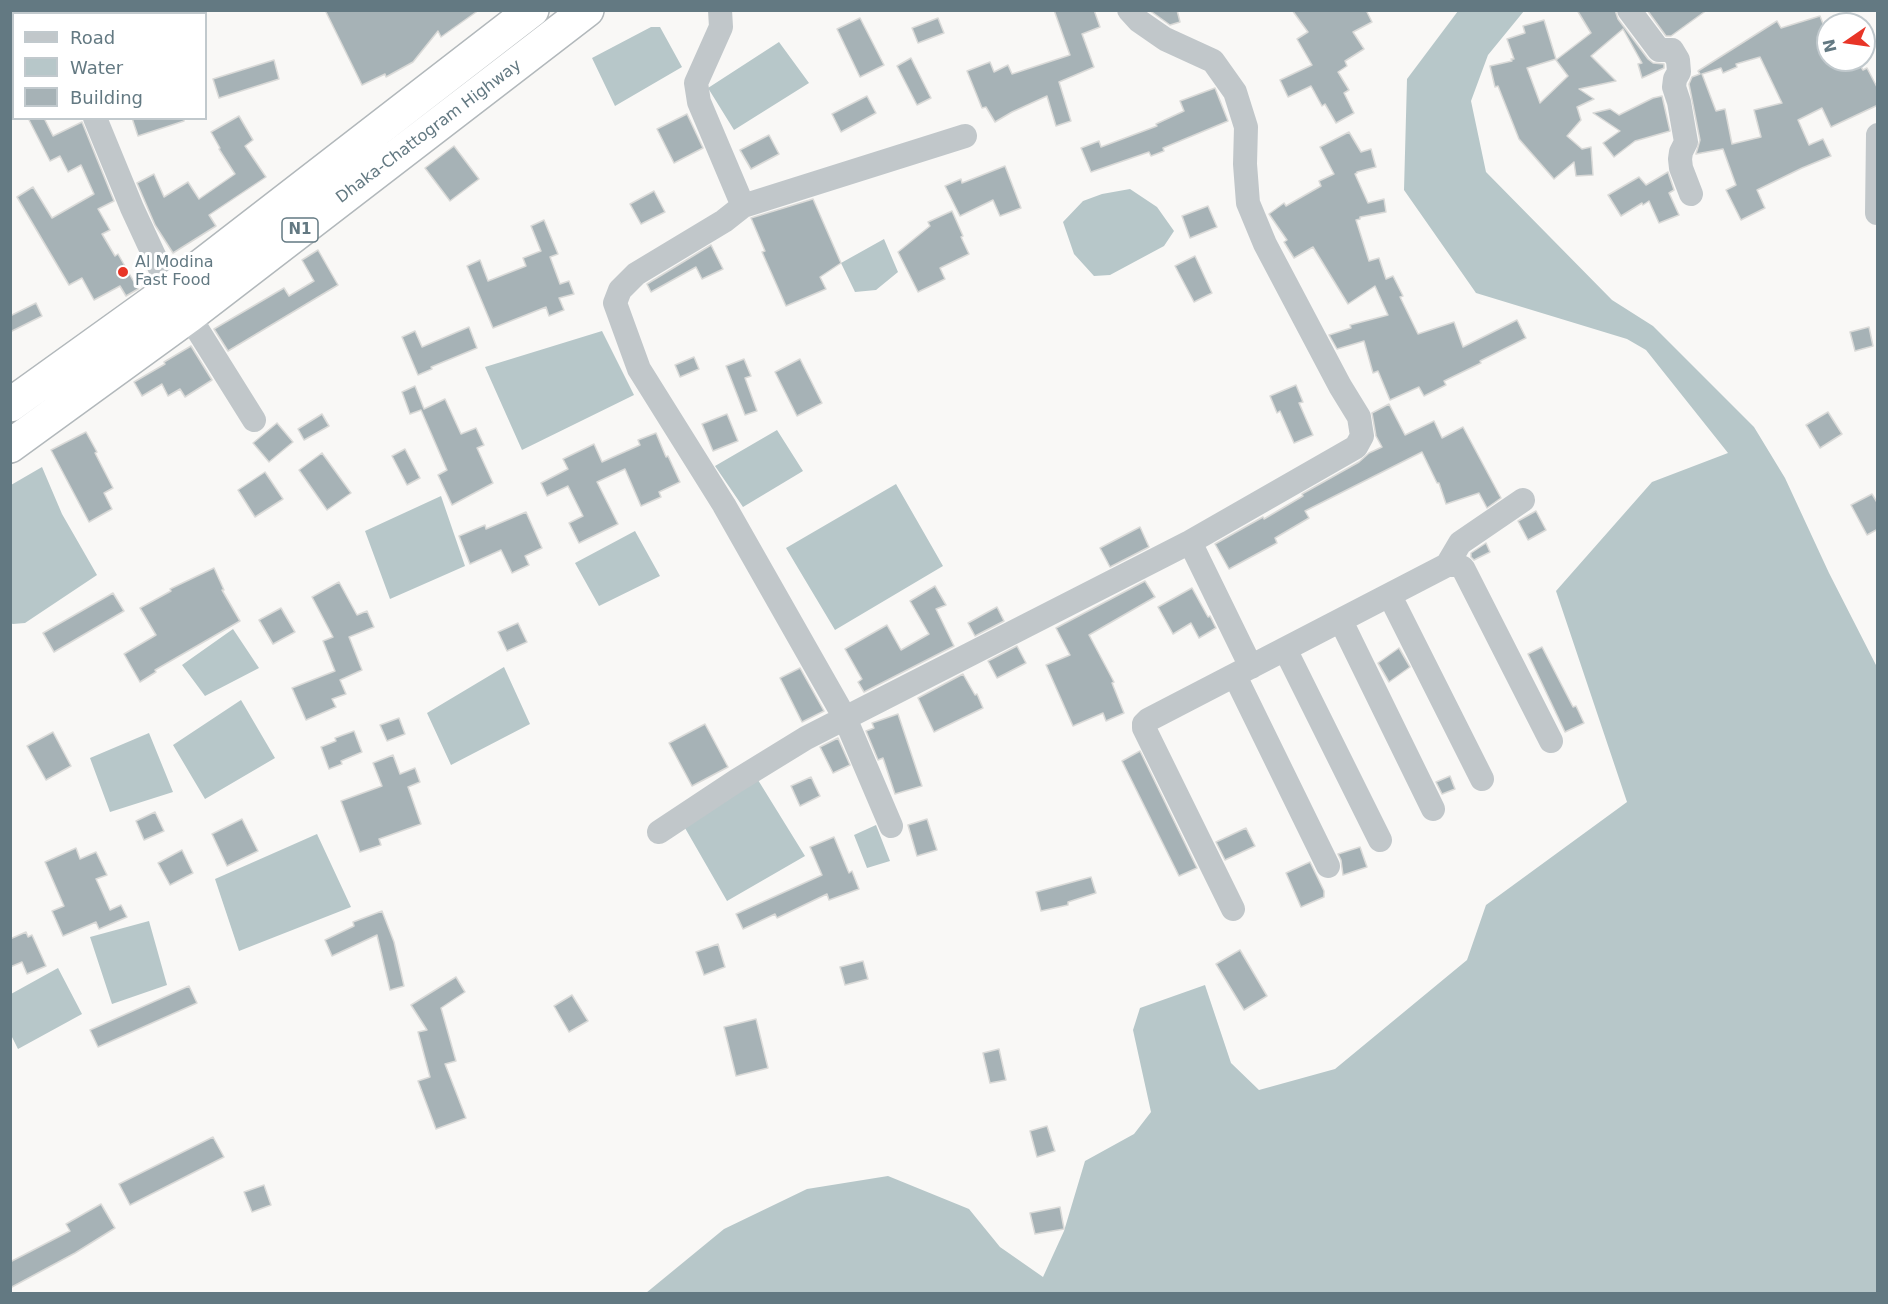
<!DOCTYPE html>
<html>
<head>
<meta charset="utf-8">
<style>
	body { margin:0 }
	#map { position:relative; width:1888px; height:1304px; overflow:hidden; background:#f9f8f6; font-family:"DejaVu Sans",sans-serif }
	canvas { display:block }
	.frame { position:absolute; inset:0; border:12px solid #637982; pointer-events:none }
	.legend { position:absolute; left:12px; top:12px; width:195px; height:108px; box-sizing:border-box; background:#fff; border:2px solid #c1c9cd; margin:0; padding:8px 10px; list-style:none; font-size:18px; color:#637982 }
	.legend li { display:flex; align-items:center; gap:12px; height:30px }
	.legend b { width:30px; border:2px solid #c1c9cd }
	.north { position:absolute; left:1816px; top:12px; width:60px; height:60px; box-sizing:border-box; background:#fff; border:2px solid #c1c9cd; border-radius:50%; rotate:257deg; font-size:16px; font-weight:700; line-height:24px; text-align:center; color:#637982 }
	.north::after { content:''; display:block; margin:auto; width:21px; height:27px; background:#e83527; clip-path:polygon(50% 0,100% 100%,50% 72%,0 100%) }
</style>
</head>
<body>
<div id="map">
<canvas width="1888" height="1304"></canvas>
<div class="frame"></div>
<ul class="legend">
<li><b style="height:8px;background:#c1c7ca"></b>Road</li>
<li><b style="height:16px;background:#b7c7c9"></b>Water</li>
<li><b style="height:16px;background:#a6b2b6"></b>Building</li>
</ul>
<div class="north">N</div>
</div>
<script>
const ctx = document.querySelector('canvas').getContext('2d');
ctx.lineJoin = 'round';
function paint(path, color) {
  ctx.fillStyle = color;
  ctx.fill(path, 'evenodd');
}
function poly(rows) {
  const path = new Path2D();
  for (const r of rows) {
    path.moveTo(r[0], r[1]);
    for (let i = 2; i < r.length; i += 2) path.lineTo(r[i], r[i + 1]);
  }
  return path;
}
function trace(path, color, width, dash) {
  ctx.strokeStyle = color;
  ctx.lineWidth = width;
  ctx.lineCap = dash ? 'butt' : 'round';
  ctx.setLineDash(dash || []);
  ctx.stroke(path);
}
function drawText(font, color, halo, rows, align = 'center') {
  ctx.font = font + ' "DejaVu Sans",sans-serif';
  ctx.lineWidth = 6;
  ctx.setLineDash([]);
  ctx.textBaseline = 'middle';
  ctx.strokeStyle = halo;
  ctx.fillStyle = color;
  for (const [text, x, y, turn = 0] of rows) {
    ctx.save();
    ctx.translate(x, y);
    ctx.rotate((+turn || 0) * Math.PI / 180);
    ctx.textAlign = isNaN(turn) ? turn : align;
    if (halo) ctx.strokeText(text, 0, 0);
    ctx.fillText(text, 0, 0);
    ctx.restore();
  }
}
paint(poly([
	[1458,11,1524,11,1488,55,1471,101,1486,172,1612,300,1653,326,1754,427,1785,478,1829,573,1877,667,1877,1293,646,1293,724,1229,807,1189,888,1176,969,1209,1000,1247,1043,1277,1064,1231,1085,1161,1134,1134,1151,1112,1133,1030,1140,1008,1205,985,1231,1063,1259,1090,1335,1069,1467,960,1486,905,1627,802,1556,591,1652,482,1728,453,1646,350,1627,339,1476,293,1404,190,1407,79],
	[651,27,660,27,682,67,615,106,592,58],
	[779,42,809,83,734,130,708,88],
	[1130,189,1157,207,1174,231,1164,246,1110,275,1094,276,1074,254,1063,222,1083,201,1102,194],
	[884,239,898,272,876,290,855,292,841,263],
	[602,331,634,395,522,450,485,367],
	[777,430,803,471,743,507,715,466],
	[42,467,62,514,97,575,25,623,13,624,10,623,11,485],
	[896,484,943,566,835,630,786,548],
	[441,496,465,566,390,599,365,531],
	[635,531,660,576,599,606,575,563],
	[233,629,259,668,205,696,182,665],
	[504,667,530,724,451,765,427,713],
	[241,700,275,758,205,799,173,745],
	[149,733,173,792,110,812,90,758],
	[758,780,805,856,727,901,685,828],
	[876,825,890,861,867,868,854,835],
	[317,834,351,907,239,951,215,879],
	[149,921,167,985,112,1004,90,937],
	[58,968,82,1014,18,1049,11,1035,11,994]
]), '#b7c7c9');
const building = poly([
	[325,10,479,10,441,37,438,31,413,62,386,77,385,74,362,85,325,10],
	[1054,10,1094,10,1100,27,1082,34,1094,67,1059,82,1071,121,1056,126,1047,96,1012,112,995,122,986,107,982,108,967,71,990,62,994,72,1008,65,1012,74,1070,55,1054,10],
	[1149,10,1177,10,1180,22,1170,25,1149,10],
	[1292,10,1366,10,1372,22,1353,32,1364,49,1345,61,1347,66,1338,72,1349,90,1344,93,1354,113,1336,123,1325,104,1322,106,1311,86,1288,97,1280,80,1312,65,1297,39,1308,32,1292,10],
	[1577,10,1615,10,1618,19,1648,59,1653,63,1664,64,1664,68,1642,78,1638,64,1642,63,1623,29,1591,56,1616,81,1579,89,1594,99,1577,107,1581,120,1567,136,1582,149,1591,147,1593,175,1576,176,1574,162,1554,179,1519,139,1498,86,1495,87,1490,66,1512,61,1511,59,1514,59,1507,39,1525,33,1523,26,1544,20,1556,59,1527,68,1540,103,1568,76,1556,60,1591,33,1577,10],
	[1647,10,1707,10,1671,36,1666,36,1647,10],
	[1820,16,1825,29,1828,27,1828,60,1857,60,1863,70,1867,68,1878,89,1878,105,1831,127,1822,108,1798,120,1809,145,1823,139,1831,156,1802,168,1757,190,1765,208,1741,220,1726,190,1736,185,1723,149,1696,154,1700,140,1689,84,1692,77,1700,74,1698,71,1777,21,1781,28,1820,16],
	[1760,57,1782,103,1754,110,1761,137,1732,144,1725,109,1716,111,1702,74,1721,68,1723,73,1737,67,1736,64,1760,57],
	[860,18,884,65,860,77,837,29,860,18],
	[938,18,944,33,918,43,912,28,938,18],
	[911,58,931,98,917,105,897,66,911,58],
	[274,60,279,79,219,98,213,79,274,60],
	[1215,88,1228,121,1163,148,1164,151,1151,156,1149,152,1091,172,1081,148,1099,141,1101,147,1157,126,1156,124,1184,111,1180,101,1215,88],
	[867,96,876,113,841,132,832,114,867,96],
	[1662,96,1670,131,1635,141,1614,157,1603,143,1620,131,1593,113,1610,109,1619,115,1653,98,1662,96],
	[687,114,703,148,674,163,657,129,687,114],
	[239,116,253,140,245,146,266,177,209,215,216,226,173,253,155,225,137,183,154,174,164,197,188,182,199,199,235,174,219,149,220,148,211,132,239,116],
	[28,118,44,118,53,136,82,122,114,201,98,209,110,230,102,234,115,256,118,254,138,289,126,296,120,286,94,300,82,278,69,285,17,197,33,187,52,218,94,194,81,165,68,172,60,156,50,161,28,118],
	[132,118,184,118,184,121,138,136,132,118],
	[1349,132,1361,152,1371,149,1376,167,1357,172,1357,173,1355,174,1368,203,1384,199,1386,212,1360,217,1360,219,1356,220,1369,261,1379,258,1386,279,1393,276,1403,296,1400,297,1418,334,1454,322,1463,347,1517,320,1526,338,1480,361,1481,363,1444,381,1446,385,1424,396,1419,387,1390,400,1378,371,1373,373,1364,341,1337,349,1329,335,1351,328,1350,325,1388,315,1375,286,1348,304,1313,247,1294,258,1284,242,1287,240,1269,214,1284,203,1286,206,1321,186,1319,181,1334,174,1320,147,1349,132],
	[769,135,779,154,751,169,740,150,769,135],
	[454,146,479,179,450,201,425,168,454,146],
	[1005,166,1021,208,1000,216,993,200,960,216,945,186,961,179,962,183,1005,166],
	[1668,172,1674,190,1669,193,1679,215,1659,223,1649,201,1643,205,1642,203,1621,216,1608,195,1639,177,1646,185,1668,172],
	[654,191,665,212,641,224,630,204,654,191],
	[813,199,841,263,820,277,826,289,786,306,762,252,765,251,751,218,813,199],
	[1208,206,1217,227,1190,238,1182,216,1208,206],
	[952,211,963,236,961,237,969,254,940,268,945,279,918,292,898,252,930,226,928,222,952,211],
	[544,220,558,254,550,257,560,284,569,281,574,294,559,298,564,310,549,316,546,307,493,328,467,266,480,260,488,281,526,266,523,258,541,251,531,226,544,220],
	[711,245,723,269,702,279,696,267,651,292,647,284,711,245],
	[318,250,338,285,228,351,214,329,284,288,289,296,314,281,302,260,318,250],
	[1195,256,1212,293,1194,302,1175,266,1195,256],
	[36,303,42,316,10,332,10,316,36,303],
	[469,327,477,348,431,367,432,369,418,375,402,337,415,331,422,347,469,327],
	[1869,327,1873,346,1855,351,1850,332,1869,327],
	[191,346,212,380,185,397,180,389,168,396,162,384,142,396,134,382,165,364,164,362,191,346],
	[694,357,699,369,680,377,675,365,694,357],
	[744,359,751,376,745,378,757,411,745,415,726,366,744,359],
	[800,359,822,403,797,416,775,372,800,359],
	[1296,385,1303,402,1299,403,1313,435,1294,443,1280,411,1277,413,1270,396,1296,385],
	[415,386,424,409,445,399,461,434,476,428,484,445,477,448,493,483,452,505,438,475,447,470,421,410,410,414,402,392,415,386],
	[1389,404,1405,435,1434,421,1442,438,1463,427,1501,498,1487,508,1479,493,1446,504,1439,483,1437,483,1422,452,1305,511,1309,518,1275,538,1277,543,1229,569,1215,544,1263,517,1264,519,1303,496,1302,494,1359,462,1369,453,1382,447,1376,436,1372,413,1389,404],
	[1828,412,1842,434,1820,448,1806,425,1828,412],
	[322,414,329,426,304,440,298,429,322,414],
	[727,414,738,441,713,451,702,424,727,414],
	[277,423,293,442,269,462,253,443,277,423],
	[86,432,97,452,95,453,113,488,104,493,112,509,89,522,51,450,86,432],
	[656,433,666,457,668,456,680,482,659,492,661,497,641,506,625,469,597,482,618,524,579,543,569,523,583,516,568,486,547,496,541,483,568,469,563,459,594,444,602,462,640,445,638,440,656,433],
	[405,449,420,478,407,485,392,456,405,449],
	[322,453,351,493,327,510,299,470,322,453],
	[265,472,283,499,255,517,238,490,265,472],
	[1872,494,1878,504,1878,529,1867,535,1851,505,1872,494],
	[1536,511,1546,530,1528,540,1518,521,1536,511],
	[526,512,542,548,525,556,529,565,512,573,501,550,470,564,459,536,485,525,486,529,526,512],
	[1140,527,1149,547,1110,567,1100,548,1140,527],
	[1486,543,1490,552,1474,560,1471,557,1471,553,1486,543],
	[214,568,224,590,222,590,240,621,155,670,156,672,140,682,124,654,156,635,140,608,171,591,170,589,214,568],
	[1145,581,1155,597,1089,635,1114,682,1112,683,1124,713,1106,721,1103,713,1073,726,1046,665,1070,655,1056,628,1145,581],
	[339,582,357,615,367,611,374,627,349,637,362,670,340,680,346,694,332,699,336,707,306,720,292,688,335,671,323,641,333,637,312,597,339,582],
	[935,586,946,605,936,609,954,646,864,692,858,682,862,679,845,649,887,625,901,650,929,634,910,601,935,586],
	[1192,588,1208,617,1210,616,1216,628,1199,638,1191,623,1173,634,1158,607,1192,588],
	[113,593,124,611,54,652,43,633,113,593],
	[997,607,1004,621,975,636,968,623,997,607],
	[281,608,295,632,273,644,259,620,281,608],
	[518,623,527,642,507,651,498,632,518,623],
	[1017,646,1026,663,997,678,988,661,1017,646],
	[1542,647,1573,707,1576,706,1584,723,1565,732,1528,654,1542,647],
	[1399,648,1410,667,1389,682,1378,663,1399,648],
	[800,668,824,711,802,722,780,678,800,668],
	[963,674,975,695,977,694,983,708,934,732,918,698,963,674],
	[898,714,922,786,895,794,883,758,878,760,866,731,874,728,872,723,898,714],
	[399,718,405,734,387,741,380,725,399,718],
	[705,724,728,767,692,786,669,743,705,724],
	[354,731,362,752,341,761,342,764,329,769,321,747,336,741,335,738,354,731],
	[53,732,71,766,46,780,27,746,53,732],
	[838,738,850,765,833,773,820,747,838,738],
	[1140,751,1197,868,1179,876,1122,761,1140,751],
	[393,755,400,774,415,768,420,782,408,787,421,824,379,839,381,845,360,852,341,801,382,786,373,763,393,755],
	[1450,776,1455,789,1442,794,1436,782,1450,776],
	[811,777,820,796,800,806,791,786,811,777],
	[155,812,164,831,144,840,136,821,155,812],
	[242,819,258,851,227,866,212,834,242,819],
	[927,819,937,850,917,856,908,825,927,819],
	[1246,828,1255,846,1225,860,1216,842,1246,828],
	[834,837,849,873,852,871,859,889,829,900,827,894,777,918,775,914,743,929,736,914,822,875,810,847,834,837],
	[1360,847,1367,867,1343,875,1341,860,1338,854,1360,847],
	[76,848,80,859,96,852,107,875,96,879,110,910,121,905,127,917,99,929,96,922,63,936,52,911,64,906,45,862,76,848],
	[182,850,193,873,170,885,158,863,182,850],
	[1310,862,1324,891,1324,897,1301,907,1286,873,1310,862],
	[1091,877,1096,893,1068,902,1068,905,1041,911,1036,892,1091,877],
	[382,911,394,942,404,986,390,990,377,935,332,956,325,940,354,926,353,922,382,911],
	[26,932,28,937,32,935,46,966,27,974,22,962,10,967,10,939,26,932],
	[718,944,725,967,704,975,696,952,718,944],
	[1240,950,1267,996,1244,1010,1216,964,1240,950],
	[863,961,868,979,845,985,840,967,863,961],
	[456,977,465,992,441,1008,456,1061,445,1064,466,1118,436,1129,418,1081,430,1077,418,1032,427,1030,411,1005,456,977],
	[189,986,197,1003,98,1047,90,1030,189,986],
	[572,995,588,1021,569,1032,554,1006,572,995],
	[756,1019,768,1068,736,1076,724,1027,756,1019],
	[999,1049,1006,1080,990,1083,983,1053,999,1049],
	[1047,1126,1055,1151,1037,1157,1030,1131,1047,1126],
	[213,1137,224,1157,130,1205,119,1184,213,1137],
	[264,1185,271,1205,252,1212,244,1192,264,1185],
	[101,1204,115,1228,75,1253,10,1288,10,1262,70,1231,66,1224,101,1204],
	[1060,1207,1064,1229,1035,1234,1030,1213,1060,1207]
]);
paint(building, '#a6b2b6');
trace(building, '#dadad8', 1.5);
const highway = poly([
	[10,405,170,290,532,10],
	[10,446,189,316,587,10]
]);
trace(highway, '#b2b8bb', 36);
trace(poly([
	[46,10,48,14],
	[720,10,721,27,696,83,699,102,743,206,724,221,636,274,620,290,615,303,639,369,724,505,845,718,891,826],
	[1629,10,1659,50,1672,50,1678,60,1679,72,1675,79,1674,87,1679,102,1686,142,1681,152,1680,159,1681,168,1691,194],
	[95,118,132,208,170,290],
	[743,206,965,136],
	[1877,213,1878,135],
	[189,316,254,420],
	[1190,542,1251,667],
	[1447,565,1460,543,1523,500],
	[1390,596,1482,779],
	[1341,621,1433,809],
	[1285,649,1380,840],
	[1235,676,1328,866],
	[659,832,736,781,806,738,1190,542,1356,447,1362,436,1359,417,1340,386,1265,244,1248,203,1245,164,1246,127,1235,92,1213,61,1165,39,1139,21,1129,10],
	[1233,909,1144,728,1144,724,1148,720,1447,565,1457,565,1463,568,1551,741]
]), '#c1c7ca', 24);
trace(highway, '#fff', 33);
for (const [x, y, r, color] of [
	[123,272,6,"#e83527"]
]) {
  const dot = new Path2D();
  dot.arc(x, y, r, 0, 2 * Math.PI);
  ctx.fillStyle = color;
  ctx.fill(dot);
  trace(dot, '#fff', 2);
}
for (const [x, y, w] of [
	[300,230,36]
]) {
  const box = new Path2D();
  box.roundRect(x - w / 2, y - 12, w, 24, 4.5);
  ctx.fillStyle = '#fff';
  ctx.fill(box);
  trace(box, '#637982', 1.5);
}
drawText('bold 15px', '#637982', null, [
	["N1",300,230]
]);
drawText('16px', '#637982', '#fff', [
	["Dhaka-Chattogram Highway",429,132,-37]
]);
drawText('16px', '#637982', '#fff', [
	["Al Modina",135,263],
	["Fast Food",135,281]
], 'left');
</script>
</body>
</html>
